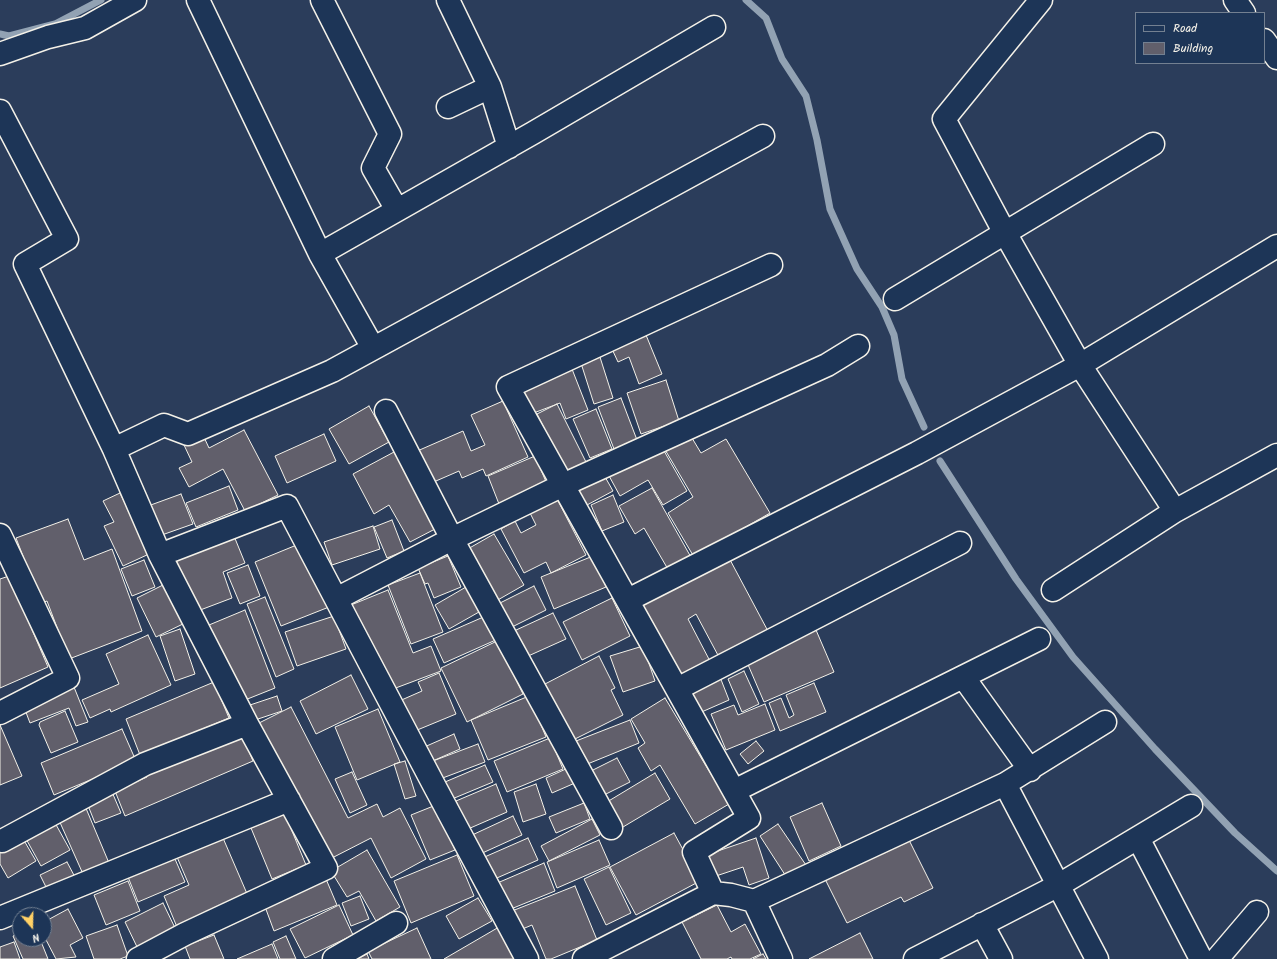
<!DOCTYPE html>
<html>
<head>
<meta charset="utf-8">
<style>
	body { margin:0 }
	#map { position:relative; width:1277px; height:959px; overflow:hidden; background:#2b3d5b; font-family:Kalam,sans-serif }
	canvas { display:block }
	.legend { position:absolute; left:1135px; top:12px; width:130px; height:52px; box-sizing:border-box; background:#1d3557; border:1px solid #738091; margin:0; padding:5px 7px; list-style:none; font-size:12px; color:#f4f1e8 }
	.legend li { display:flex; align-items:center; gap:8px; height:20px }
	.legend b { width:20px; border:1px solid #738091 }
	.north { position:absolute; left:12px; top:907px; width:40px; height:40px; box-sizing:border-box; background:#1d3557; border:1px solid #738091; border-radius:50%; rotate:160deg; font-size:11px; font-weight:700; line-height:16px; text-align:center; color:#f4f1e8 }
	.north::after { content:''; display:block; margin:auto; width:14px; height:18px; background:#ffd166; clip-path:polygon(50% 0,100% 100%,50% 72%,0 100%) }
</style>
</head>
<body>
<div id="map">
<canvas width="1277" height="959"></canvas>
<ul class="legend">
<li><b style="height:5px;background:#1d3557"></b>Road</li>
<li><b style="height:11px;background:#615f6b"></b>Building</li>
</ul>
<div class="north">N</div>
</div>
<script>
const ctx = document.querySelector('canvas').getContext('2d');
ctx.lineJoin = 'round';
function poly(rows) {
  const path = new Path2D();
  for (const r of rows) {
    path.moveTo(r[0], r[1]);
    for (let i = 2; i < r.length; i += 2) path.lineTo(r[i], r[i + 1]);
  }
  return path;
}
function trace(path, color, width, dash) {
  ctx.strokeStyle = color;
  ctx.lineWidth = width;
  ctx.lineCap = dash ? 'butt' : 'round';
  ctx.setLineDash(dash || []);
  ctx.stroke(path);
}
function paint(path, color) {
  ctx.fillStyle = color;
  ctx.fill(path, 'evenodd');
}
trace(poly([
	[746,0,766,18,782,59,806,96,817,140,830,209,857,269,882,307,894,335,902,379,924,427],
	[0,34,9,36,55,24,101,0],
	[940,461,1016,579,1073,657,1155,749,1235,833,1277,871]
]), '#92a2b3', 7);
const building = poly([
	[646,335,662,374,639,384,629,357,618,362,612,349,646,335],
	[599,354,613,398,594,404,580,360,599,354],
	[572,369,588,410,566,419,560,403,531,414,521,389,572,369],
	[666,380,679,421,641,434,627,393,666,380],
	[621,398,637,440,614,449,598,407,621,398],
	[503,401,528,457,486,476,483,469,462,478,459,471,429,484,415,452,463,431,471,451,485,445,471,415,503,401],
	[557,404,586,462,566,472,537,414,557,404],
	[369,406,389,442,349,464,329,429,369,406],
	[596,409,612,449,590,458,573,419,596,409],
	[244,430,278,495,245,511,223,469,189,487,179,468,192,462,184,445,203,435,209,448,244,430],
	[689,433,701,453,726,439,770,513,694,557,668,513,693,497,664,448,689,433],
	[324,434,336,461,287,483,275,456,324,434],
	[660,444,687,491,663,505,648,480,620,496,608,474,660,444],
	[394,452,435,529,410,542,389,505,374,514,353,474,394,452],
	[535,456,547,484,499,504,488,476,535,456],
	[604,475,613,491,587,505,578,489,604,475],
	[229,486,238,510,196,527,186,503,229,486],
	[652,488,692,559,669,571,644,528,635,534,619,506,652,488],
	[120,493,149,554,123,566,104,526,114,522,103,501,120,493],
	[181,494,193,524,159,536,148,506,181,494],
	[555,495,586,555,551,573,546,562,524,573,501,529,515,521,521,533,536,525,528,509,555,495],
	[613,495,624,522,602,531,591,505,613,495],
	[68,519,84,560,112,549,142,631,69,659,47,601,41,603,16,538,68,519],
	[392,520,404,551,387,558,374,527,392,520],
	[373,526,380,549,332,565,324,542,373,526],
	[494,534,524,585,496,601,466,550,494,534],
	[234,536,245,563,223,572,232,598,195,612,175,559,234,536],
	[304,542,329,607,281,626,255,562,304,542],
	[448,556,461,587,434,598,428,583,425,584,418,568,448,556],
	[593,556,606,587,554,609,541,577,593,556],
	[728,556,769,633,720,659,696,614,688,619,711,663,682,678,641,602,728,556],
	[144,560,155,587,132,596,121,569,144,560],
	[248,565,260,596,240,604,227,573,248,565],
	[420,573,443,632,411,644,388,585,420,573],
	[9,576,48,667,0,688,0,579,9,576],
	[165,584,185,623,156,637,137,598,165,584],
	[534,586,546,610,506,630,494,606,534,586],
	[466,587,479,612,449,629,435,605,466,587],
	[388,590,413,653,431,646,441,671,385,692,351,605,388,590],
	[265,597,294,669,276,677,247,604,265,597],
	[612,598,630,636,582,660,563,622,612,598],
	[245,610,275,688,240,702,209,625,245,610],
	[553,613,566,639,526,657,514,631,553,613],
	[488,615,498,639,444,663,433,639,488,615],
	[334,616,346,649,297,666,285,632,334,616],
	[180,629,195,674,175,681,160,636,180,629],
	[816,630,834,672,764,702,746,660,816,630],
	[148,635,171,685,111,712,110,709,90,718,82,700,119,684,106,654,148,635],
	[497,641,523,694,467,722,441,668,497,641],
	[643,646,655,681,623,692,610,656,643,646],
	[599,656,615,688,611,690,623,715,573,740,545,684,599,656],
	[744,671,759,704,742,712,728,679,744,671],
	[439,673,456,714,410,733,397,702,422,691,418,682,439,673],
	[351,675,368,709,316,734,300,701,351,675],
	[720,677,729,700,697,714,688,690,720,677],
	[214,682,229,718,140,755,126,719,214,682],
	[814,683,826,712,780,731,769,703,781,698,789,718,794,715,786,695,814,683],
	[74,687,88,722,76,726,69,708,30,723,24,707,74,687],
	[277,696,282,711,252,721,247,706,277,696],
	[529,696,546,737,488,760,471,720,529,696],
	[665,698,729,804,695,824,660,765,651,771,638,748,645,743,631,719,665,698],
	[765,704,775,730,726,750,711,714,734,705,738,715,765,704],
	[291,707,348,818,377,804,383,817,400,808,426,859,391,878,371,838,328,860,255,725,291,707],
	[378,709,400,762,357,780,335,727,378,709],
	[65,711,78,742,51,753,39,725,40,722,65,711],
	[630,720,639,743,585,765,576,741,630,720],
	[0,725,22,776,0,785,0,725],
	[122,729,136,761,54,795,41,763,122,729],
	[241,732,253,761,125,816,115,791,147,777,145,773,241,732],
	[454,734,460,749,428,763,422,748,454,734],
	[550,738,563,769,507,792,494,761,550,738],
	[756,741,764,751,748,764,740,754,756,741],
	[478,744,485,762,440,779,433,761,478,744],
	[617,758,630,782,598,798,585,774,617,758],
	[405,761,416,796,405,799,394,764,405,761],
	[485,765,493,782,452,799,445,782,485,765],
	[568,768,575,783,552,793,546,778,568,768],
	[352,772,367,805,350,813,335,779,352,772],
	[655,773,670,799,618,830,602,805,655,773],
	[496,784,507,812,468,829,456,801,496,784],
	[536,784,546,814,523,822,514,792,536,784],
	[112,792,121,813,95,823,87,803,112,792],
	[584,803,590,819,556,833,549,817,584,803],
	[822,803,841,846,809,861,790,817,822,803],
	[436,805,455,850,430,860,411,815,436,805],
	[85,806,109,863,83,874,58,818,85,806],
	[285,814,306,865,272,879,251,828,285,814],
	[513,816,522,835,478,855,470,836,513,816],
	[592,819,600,835,549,861,541,846,592,819],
	[54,821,70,850,41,866,25,837,54,821],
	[778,824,808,868,789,881,760,836,778,824],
	[674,833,700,881,636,915,610,867,674,833],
	[22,837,36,861,8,878,0,864,0,850,22,837],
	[223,838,248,896,177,927,164,896,189,885,177,857,223,838],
	[528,838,538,860,490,881,480,859,528,838],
	[756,838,769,878,749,885,743,867,713,877,706,855,756,838],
	[908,838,933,888,904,902,901,897,847,923,825,879,908,838],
	[599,840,610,865,557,888,547,862,599,840],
	[367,850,400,907,376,921,359,891,347,897,331,871,367,850],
	[457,855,474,896,411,923,394,881,457,855],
	[175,859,185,882,138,902,128,877,175,859],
	[67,862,76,879,49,893,40,875,67,862],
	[544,863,555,891,506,911,495,884,544,863],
	[609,867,631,913,606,925,584,879,609,867],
	[326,879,337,905,274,931,264,904,326,879],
	[128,881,140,911,106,925,94,895,128,881],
	[575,886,597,940,551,959,546,959,532,925,520,930,512,911,575,886],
	[360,896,369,919,351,926,342,903,360,896],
	[478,898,492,921,459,939,446,916,478,898],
	[163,903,177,932,139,951,125,922,163,903],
	[339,905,353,935,305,958,290,929,339,905],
	[717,905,731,932,745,924,761,954,750,959,732,959,731,957,727,959,701,959,682,922,717,905],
	[68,909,83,938,70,945,76,957,56,959,44,936,44,922,68,909],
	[117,925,128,956,120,959,94,959,86,936,117,925],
	[499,927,518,959,444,959,499,927],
	[417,928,431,959,372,959,368,951,417,928],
	[20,933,20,939,40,939,48,959,23,959,13,936,20,933],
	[860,933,873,959,809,959,860,933],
	[214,935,224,959,190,959,185,946,214,935],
	[286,936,296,959,280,959,273,942,286,936],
	[14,942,20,959,0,959,0,947,14,942],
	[272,944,278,959,237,959,272,944],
	[367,954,369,959,357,959,367,954],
	[763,954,766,959,753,959,763,954]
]);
paint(building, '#615f6b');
trace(building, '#f4f1e8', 1);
const street = poly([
	[198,0,320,254,533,133,714,27],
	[322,0,390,134,373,168,397,210],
	[448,0,490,87,448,107],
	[1041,0,944,119,1000,224,1080,365,1175,511],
	[1235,0,1244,13],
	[1264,40,1277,58],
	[0,54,48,37,85,28,135,0],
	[490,87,509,147],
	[0,111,67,239,25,264,114,449,160,555,247,724,326,868,185,934,138,959],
	[320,254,373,348],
	[895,299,1153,144],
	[386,411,452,539,611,828],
	[114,449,164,425,188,434,332,371,763,136],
	[0,535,68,678,0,713],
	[160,555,287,506,435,787,527,959],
	[1053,590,1175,511,1277,455],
	[336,599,452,539,563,485,827,365,858,346],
	[628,600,917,453,1080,365,1277,246],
	[964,678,1030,770],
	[677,689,960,543],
	[1005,784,1097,959],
	[734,791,1039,639],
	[1138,838,1201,959],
	[2,841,145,764,247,724],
	[713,893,694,852,749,818,508,387,771,265],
	[754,901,781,959],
	[0,918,289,800],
	[982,924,1001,959],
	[334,959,396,923],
	[584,959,713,893,731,895,754,901,1005,784,1105,722],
	[915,959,1059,885,1191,806],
	[1217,959,1257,912]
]);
trace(street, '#f4f1e8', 25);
trace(street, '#1d3557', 22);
</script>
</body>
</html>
